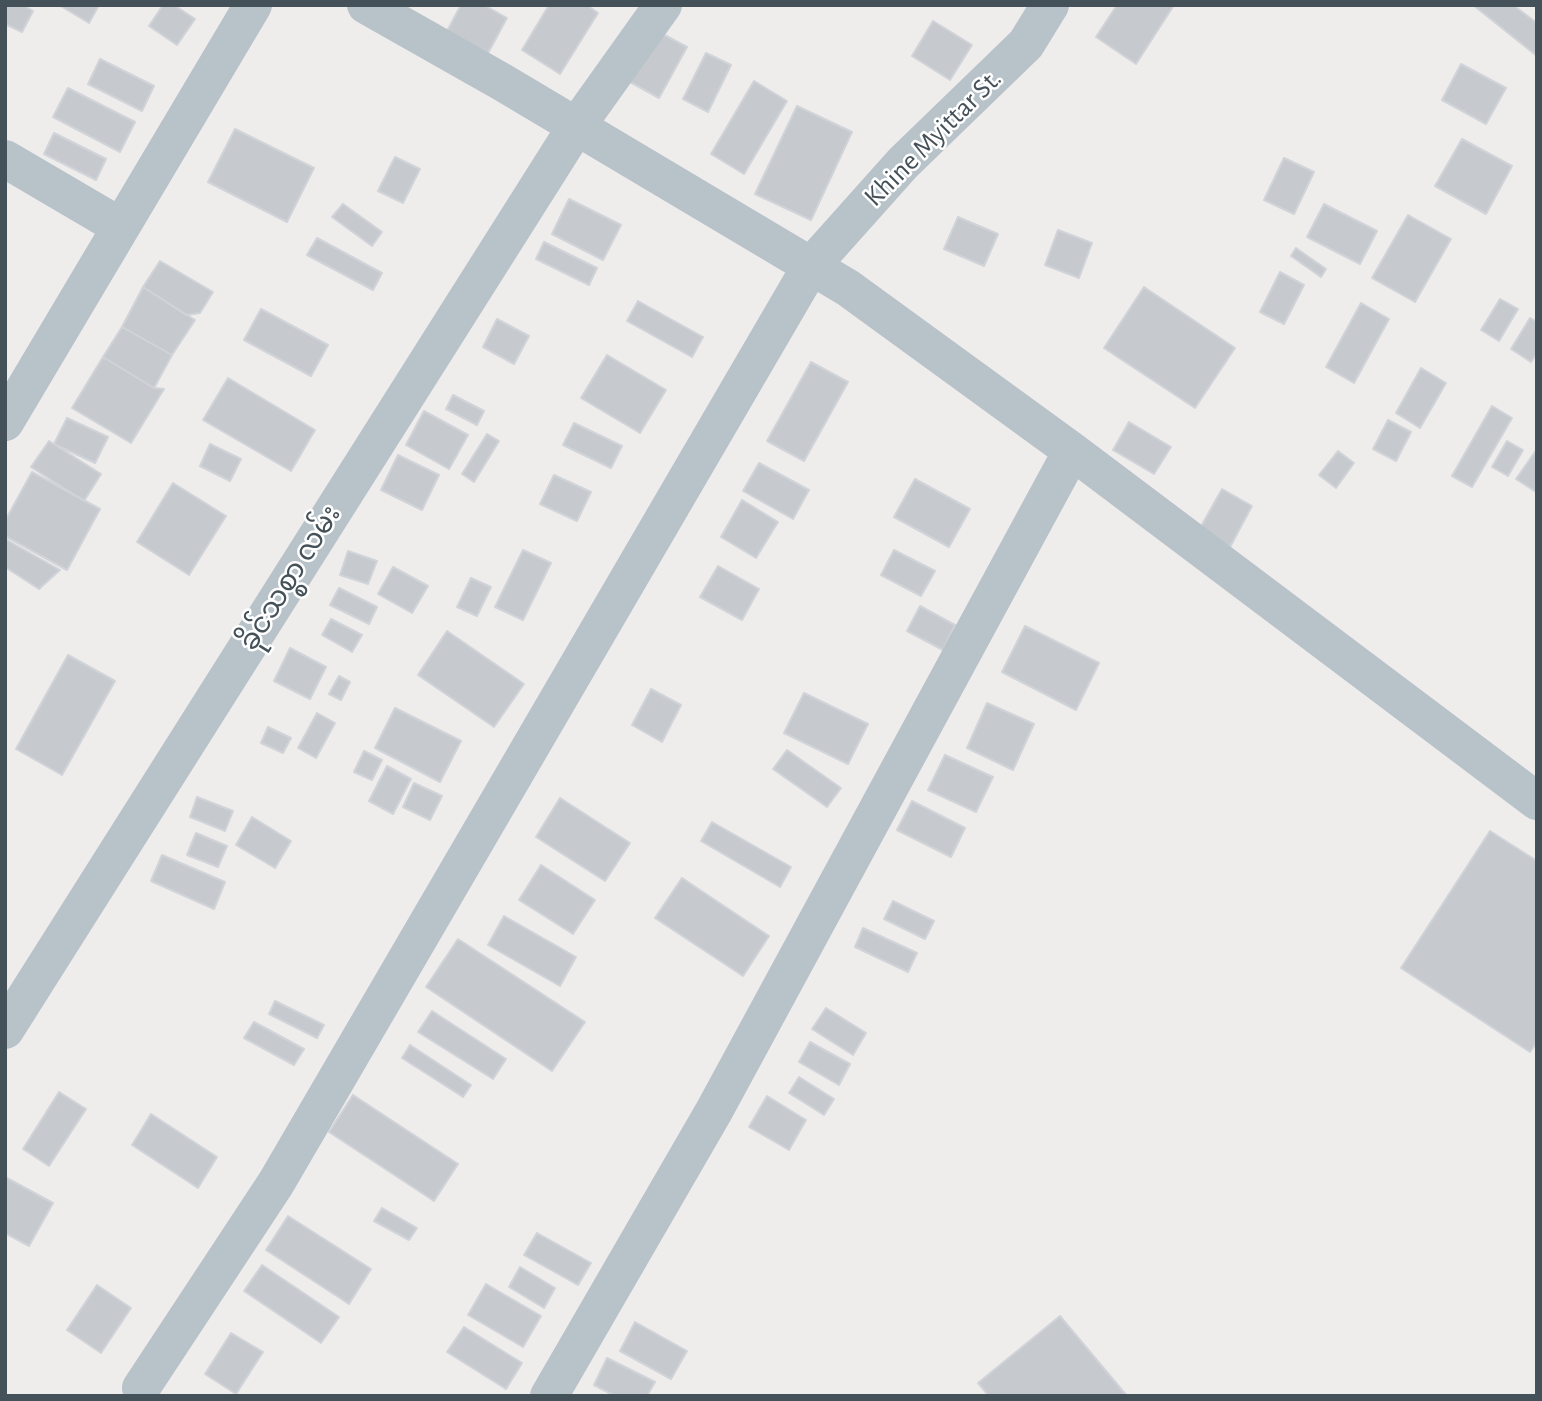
<!DOCTYPE html>
<html>
<head>
<meta charset="utf-8">
<style>
	body { margin:0 }
	#map { position:relative; width:1542px; height:1401px; overflow:hidden; background:#efecec; font-family:"Alegreya Sans",sans-serif }
	canvas { display:block }
	.frame { position:absolute; inset:0; border:7px solid #455159; pointer-events:none }
</style>
</head>
<body>
<div id="map">
<canvas width="1542" height="1401"></canvas>
<div class="frame"></div>
</div>
<script>
const ctx = document.querySelector('canvas').getContext('2d');
ctx.lineJoin = 'round';
function paint(path, color) {
  ctx.fillStyle = color;
  ctx.fill(path, 'evenodd');
}
function poly(rows) {
  const path = new Path2D();
  for (const r of rows) {
    path.moveTo(r[0], r[1]);
    for (let i = 2; i < r.length; i += 2) path.lineTo(r[i], r[i + 1]);
  }
  return path;
}
function trace(path, color, width, dash) {
  ctx.strokeStyle = color;
  ctx.lineWidth = width;
  ctx.lineCap = dash ? 'butt' : 'round';
  ctx.setLineDash(dash || []);
  ctx.stroke(path);
}
function drawText(font, color, halo, rows, align = 'center') {
  ctx.font = font + ' "Alegreya Sans","Noto Sans Myanmar",sans-serif';
  ctx.lineWidth = 5;
  ctx.setLineDash([]);
  ctx.textBaseline = 'middle';
  ctx.strokeStyle = halo;
  ctx.fillStyle = color;
  for (const [text, x, y, turn = 0] of rows) {
    ctx.save();
    ctx.translate(x, y);
    ctx.rotate((+turn || 0) * Math.PI / 180);
    ctx.textAlign = isNaN(turn) ? turn : align;
    if (halo) ctx.strokeText(text, 0, 0);
    ctx.fillText(text, 0, 0);
    ctx.restore();
  }
}
const building = poly([
	[5,5,23,5,33,11,22,32,5,24,5,5],
	[59,5,99,5,89,23,59,5],
	[163,5,174,5,195,19,177,45,149,26,163,5],
	[461,5,484,5,507,18,488,53,447,31,461,5],
	[549,5,587,5,598,13,560,74,522,50,549,5],
	[1117,5,1174,5,1136,64,1096,37,1117,5],
	[1473,5,1513,5,1537,23,1537,56,1473,5],
	[933,21,972,45,950,80,912,56,933,21],
	[657,31,687,47,659,98,630,82,657,31],
	[706,53,731,65,708,112,683,99,706,53],
	[100,59,154,86,142,111,88,84,100,59],
	[1461,64,1506,88,1486,124,1442,100,1461,64],
	[754,81,787,101,744,174,711,154,754,81],
	[68,88,135,122,120,152,53,117,68,88],
	[797,106,852,132,811,220,755,194,797,106],
	[235,129,314,168,287,222,208,182,235,129],
	[54,133,106,159,96,180,44,154,54,133],
	[1462,139,1512,166,1486,214,1435,186,1462,139],
	[395,157,420,169,403,203,378,191,395,157],
	[1284,158,1314,172,1294,214,1264,200,1284,158],
	[569,199,621,225,603,260,552,234,569,199],
	[343,204,382,232,372,246,332,217,343,204],
	[1324,204,1377,231,1360,264,1307,237,1324,204],
	[1408,215,1451,239,1415,302,1372,278,1408,215],
	[958,217,998,234,984,266,944,249,958,217],
	[1058,230,1092,243,1079,278,1045,265,1058,230],
	[317,238,382,273,373,290,307,255,317,238],
	[544,242,597,268,589,285,536,259,544,242],
	[1296,248,1326,269,1321,277,1291,256,1296,248],
	[160,261,213,292,200,313,186,315,143,287,160,261],
	[1280,272,1304,285,1284,324,1260,312,1280,272],
	[143,287,195,320,172,355,122,327,143,287],
	[1144,287,1235,348,1195,408,1104,348,1144,287],
	[1500,299,1518,309,1499,341,1481,330,1500,299],
	[638,301,703,337,692,357,627,321,638,301],
	[1361,303,1389,319,1354,383,1326,367,1361,303],
	[261,309,328,345,311,376,244,340,261,309],
	[1530,318,1537,322,1537,353,1531,362,1511,349,1530,318],
	[497,319,529,336,514,364,483,347,497,319],
	[122,327,172,355,154,388,103,357,122,327],
	[607,355,666,390,640,433,581,398,607,355],
	[103,357,154,388,164,389,131,443,72,408,103,357],
	[811,362,848,382,804,461,767,441,811,362],
	[1421,368,1446,383,1420,428,1396,413,1421,368],
	[228,378,315,430,291,471,203,420,228,378],
	[453,395,484,411,477,425,446,409,453,395],
	[1492,406,1512,418,1472,487,1452,476,1492,406],
	[424,411,468,435,449,469,406,445,424,411],
	[67,418,108,437,95,463,54,444,67,418],
	[1388,420,1411,432,1396,461,1373,449,1388,420],
	[1129,422,1171,447,1154,474,1113,450,1129,422],
	[574,423,622,446,611,468,563,445,574,423],
	[487,434,499,441,474,482,462,474,487,434],
	[49,441,101,474,84,501,31,467,49,441],
	[1507,441,1523,450,1508,476,1492,467,1507,441],
	[210,444,241,459,230,481,200,466,210,444],
	[1537,449,1537,492,1536,492,1516,479,1537,449],
	[1338,451,1354,463,1336,488,1319,475,1338,451],
	[398,455,439,475,422,510,381,490,398,455],
	[759,463,809,490,793,519,743,491,759,463],
	[32,472,100,509,67,570,5,536,5,521,32,472],
	[554,475,591,492,577,521,540,504,554,475],
	[915,479,970,509,949,547,894,517,915,479],
	[173,483,226,516,189,575,137,542,173,483],
	[1222,489,1252,506,1230,547,1199,530,1222,489],
	[742,500,778,522,756,558,721,537,742,500],
	[5,539,60,570,39,589,5,567,5,539],
	[523,550,551,563,523,620,495,607,523,550],
	[894,550,935,571,921,596,881,575,894,550],
	[348,551,377,561,368,584,340,575,348,551],
	[718,566,759,589,742,620,700,597,718,566],
	[393,567,428,586,412,613,378,594,393,567],
	[471,578,491,587,477,616,457,607,471,578],
	[339,588,377,607,369,624,330,605,339,588],
	[920,606,955,625,943,650,907,631,920,606],
	[331,619,362,635,352,652,322,635,331,619],
	[1025,626,1099,663,1076,710,1002,672,1025,626],
	[447,631,524,684,494,727,418,675,447,631],
	[290,648,326,667,310,699,274,681,290,648],
	[68,655,115,681,62,775,16,749,68,655],
	[339,676,350,682,341,700,329,694,339,676],
	[651,689,681,705,662,742,632,725,651,689],
	[804,693,868,724,848,764,784,733,804,693],
	[987,703,1034,724,1013,770,967,748,987,703],
	[395,708,461,741,440,782,375,748,395,708],
	[317,713,335,723,316,758,298,748,317,713],
	[268,727,291,738,283,753,261,743,268,727],
	[787,750,841,788,827,807,773,769,787,750],
	[364,751,382,760,372,780,354,772,364,751],
	[945,755,993,777,976,812,928,790,945,755],
	[387,766,411,779,393,814,369,801,387,766],
	[414,783,442,796,430,820,403,807,414,783],
	[197,797,233,811,225,831,190,817,197,797],
	[560,798,630,843,605,881,536,837,560,798],
	[912,801,965,828,951,857,897,830,912,801],
	[252,817,291,841,275,868,236,845,252,817],
	[712,822,791,867,780,887,701,841,712,822],
	[1490,831,1537,861,1537,1042,1530,1052,1401,968,1490,831],
	[196,833,227,846,218,867,187,855,196,833],
	[162,855,225,882,214,909,151,881,162,855],
	[541,865,595,900,573,934,519,900,541,865],
	[682,878,769,936,743,976,655,918,682,878],
	[893,901,934,921,925,939,884,919,893,901],
	[504,916,576,957,560,986,488,945,504,916],
	[863,928,917,953,908,972,855,947,863,928],
	[458,939,585,1022,552,1071,426,987,458,939],
	[275,1001,324,1025,317,1038,269,1014,275,1001],
	[826,1008,866,1033,853,1055,812,1029,826,1008],
	[432,1011,506,1059,493,1079,418,1032,432,1011],
	[254,1022,304,1049,294,1065,244,1038,254,1022],
	[810,1042,850,1064,839,1085,799,1062,810,1042],
	[410,1045,471,1085,463,1097,402,1058,410,1045],
	[799,1077,834,1099,824,1115,789,1093,799,1077],
	[59,1092,86,1109,49,1166,23,1149,59,1092],
	[353,1095,458,1164,434,1201,329,1132,353,1095],
	[767,1096,806,1120,789,1150,749,1127,767,1096],
	[151,1114,217,1157,198,1188,132,1145,151,1114],
	[5,1177,53,1203,29,1246,5,1233,5,1177],
	[382,1208,417,1228,409,1240,374,1221,382,1208],
	[288,1216,371,1269,349,1304,266,1250,288,1216],
	[537,1233,591,1263,578,1285,524,1255,537,1233],
	[262,1265,339,1317,321,1343,244,1291,262,1265],
	[520,1267,555,1288,544,1308,509,1287,520,1267],
	[486,1284,541,1316,523,1347,468,1315,486,1284],
	[97,1285,131,1308,101,1353,67,1330,97,1285],
	[1060,1316,1127,1396,989,1396,978,1383,1060,1316],
	[635,1322,687,1351,671,1379,620,1351,635,1322],
	[464,1327,522,1363,506,1389,447,1352,464,1327],
	[231,1333,263,1352,236,1394,205,1374,231,1333],
	[607,1358,655,1382,647,1396,615,1396,594,1385,607,1358]
]);
paint(building, '#c6cacf');
trace(building, '#d0d3d8', 2);
trace(poly([
	[366,5,502,82,848,288,1072,451,1537,801],
	[5,159,121,227],
	[5,422,253,5],
	[5,1030,576,127,663,5],
	[141,1388,276,1183,811,266,903,163,1026,44,1050,5],
	[549,1396,714,1111,1072,451]
]), '#b8c2c9', 38);
drawText('28px', '#455159', '#fff', [
	["Khine Myittar St.",933,138,-45],
	["ခိုင်သစ္စာ လမ်း",290,578,-58]
]);
</script>
</body>
</html>
